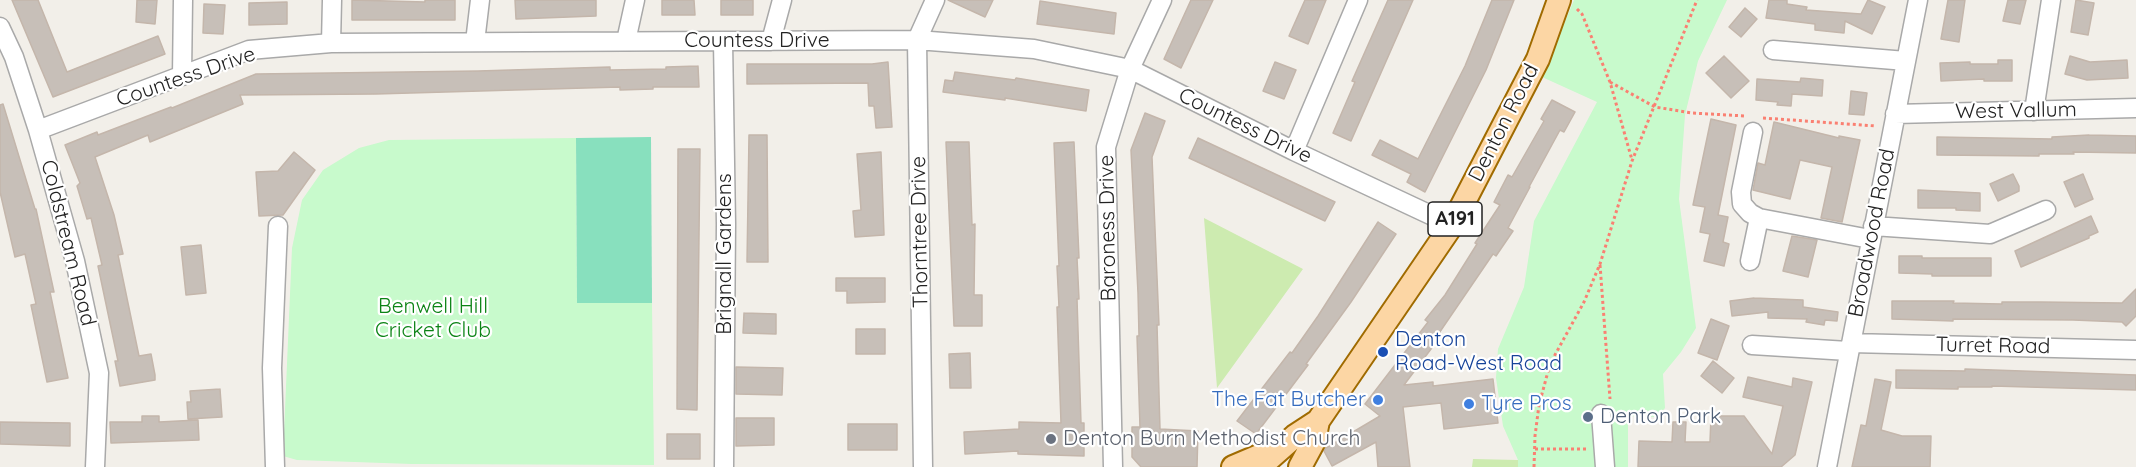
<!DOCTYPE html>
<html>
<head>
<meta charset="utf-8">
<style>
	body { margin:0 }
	canvas { display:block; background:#f2efe9 }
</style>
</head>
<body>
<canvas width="2136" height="467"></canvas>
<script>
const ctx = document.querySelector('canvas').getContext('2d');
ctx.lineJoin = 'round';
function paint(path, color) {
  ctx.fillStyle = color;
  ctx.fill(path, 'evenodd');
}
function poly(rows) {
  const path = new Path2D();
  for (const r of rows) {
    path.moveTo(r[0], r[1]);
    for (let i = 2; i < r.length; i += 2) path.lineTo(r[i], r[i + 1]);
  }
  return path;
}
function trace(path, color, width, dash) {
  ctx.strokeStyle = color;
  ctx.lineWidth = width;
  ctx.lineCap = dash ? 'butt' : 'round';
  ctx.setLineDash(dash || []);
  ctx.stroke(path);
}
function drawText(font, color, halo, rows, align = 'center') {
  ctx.font = font + ' Quicksand,sans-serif';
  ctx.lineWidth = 4.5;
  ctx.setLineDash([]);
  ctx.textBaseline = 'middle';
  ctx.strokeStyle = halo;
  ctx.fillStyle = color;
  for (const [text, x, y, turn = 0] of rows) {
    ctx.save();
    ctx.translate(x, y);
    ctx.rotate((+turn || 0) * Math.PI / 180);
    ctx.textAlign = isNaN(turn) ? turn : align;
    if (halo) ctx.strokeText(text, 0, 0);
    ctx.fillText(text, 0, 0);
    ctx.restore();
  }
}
paint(poly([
	[1204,218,1303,269,1217,388],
	[1473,459,1518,460,1518,467,1472,467]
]), '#cdebb0');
paint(poly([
	[1574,0,1727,0,1698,61,1685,115,1679,199,1696,328,1681,352,1663,374,1665,408,1657,417,1628,416,1628,467,1518,467,1518,460,1503,426,1496,378,1498,349,1524,287,1534,221,1597,102,1542,77],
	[576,138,577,303,652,303,654,465,412,464,297,460,283,456,292,248,302,200,323,170,359,148,389,140]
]), '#c8facc');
paint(poly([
	[651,137,652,303,577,303,576,138]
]), '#88e0be');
const building = poly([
	[12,0,38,0,67,72,158,36,165,54,53,97,12,0],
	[137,0,157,0,155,24,136,22,137,0],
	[352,0,425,2,425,0,455,0,455,20,352,20,352,0],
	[515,0,596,0,596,16,516,19,515,0],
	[662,0,694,0,695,15,662,15,662,0],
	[721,0,753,0,753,15,721,15,721,0],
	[948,0,993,0,985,17,948,0],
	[1191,0,1213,0,1181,68,1164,59,1191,0],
	[1305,0,1326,0,1308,44,1289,36,1305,0],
	[1388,0,1413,0,1351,141,1333,133,1355,82,1352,81,1388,0],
	[1492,0,1514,0,1486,70,1425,192,1407,182,1411,174,1372,155,1380,140,1418,159,1465,66,1492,0],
	[1769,0,1787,0,1787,4,1807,7,1806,10,1861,14,1868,0,1885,7,1872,34,1845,21,1844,33,1815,30,1815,24,1766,18,1769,0],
	[1948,0,1965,0,1959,42,1941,39,1948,0],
	[2008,0,2026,0,2020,24,2003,21,2008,0],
	[2076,0,2094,3,2088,35,2071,32,2076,0],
	[1040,1,1116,13,1114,34,1037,24,1040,1],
	[287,2,287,24,249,25,249,3,287,2],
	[204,4,225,5,223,34,203,33,204,4],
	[1745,8,1757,19,1741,37,1729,27,1745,8],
	[1724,56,1749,81,1731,98,1706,73,1724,56],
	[2070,56,2090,62,2127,60,2128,78,2087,80,2065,74,2070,56],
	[1998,60,2012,60,2012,81,1984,81,1984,79,1941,81,1940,63,1970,62,1970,64,1998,64,1998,60],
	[888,62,892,127,876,128,874,106,869,106,868,83,747,84,747,64,872,64,888,62],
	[1275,62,1296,70,1284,99,1263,91,1275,62],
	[698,66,699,87,653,87,653,89,620,90,620,87,376,94,240,95,243,104,150,142,148,135,95,157,114,215,123,254,118,255,139,356,151,354,155,375,155,380,120,386,115,361,118,361,98,266,102,265,91,218,87,219,77,186,80,183,65,145,97,132,98,135,171,107,172,108,256,74,478,71,610,67,610,70,666,69,666,67,698,66],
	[955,72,1015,80,1016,78,1089,90,1086,111,1005,98,1005,100,943,92,945,80,953,81,955,72],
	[1801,78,1823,80,1822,96,1792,94,1791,106,1777,105,1778,102,1756,100,1757,79,1800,82,1801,78],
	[1851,91,1867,93,1864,115,1849,114,1851,91],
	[1552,100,1575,112,1564,132,1560,130,1529,187,1530,187,1508,228,1513,231,1496,256,1493,254,1435,339,1437,341,1404,385,1433,382,1433,386,1493,379,1498,423,1444,429,1441,403,1403,407,1410,467,1378,467,1376,442,1332,466,1324,451,1326,448,1380,416,1365,404,1428,322,1425,320,1445,295,1477,244,1475,243,1500,205,1494,202,1508,175,1512,177,1544,121,1541,119,1552,100],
	[3,104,35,209,36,209,54,292,50,292,68,378,47,382,31,305,36,304,25,254,15,257,0,192,0,105,3,104],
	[1145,113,1165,121,1152,157,1159,325,1157,325,1160,429,1198,431,1197,467,1141,467,1132,457,1132,427,1140,427,1137,336,1139,336,1138,293,1131,150,1145,113],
	[1711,119,1736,125,1718,215,1728,217,1723,242,1729,244,1724,266,1704,261,1710,234,1700,232,1705,207,1693,205,1711,119],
	[1774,122,1839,138,1839,136,1860,140,1842,222,1821,218,1832,167,1800,160,1790,199,1753,190,1758,163,1765,165,1774,122],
	[749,135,767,135,768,262,747,262,749,135],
	[2089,135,2136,136,2136,153,2073,152,2074,154,2039,154,2039,156,1937,155,1937,137,2052,139,2052,137,2089,135],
	[1198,138,1335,202,1325,221,1189,158,1198,138],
	[946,142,969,142,972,225,975,224,974,295,982,295,982,326,954,326,946,142],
	[1074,142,1079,258,1077,258,1079,299,1077,299,1081,423,1084,423,1084,456,1018,454,1018,451,965,454,964,432,1019,429,1019,422,1061,423,1057,307,1059,307,1057,266,1059,266,1054,143,1074,142],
	[678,149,700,149,697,410,677,409,678,149],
	[294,152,315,170,283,215,259,216,256,172,278,171,294,152],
	[881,152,884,235,855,237,853,211,861,210,857,154,881,152],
	[2013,174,2019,186,2019,191,1998,201,1990,184,2013,174],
	[2083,174,2093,199,2075,207,2064,182,2083,174],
	[1918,190,1980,193,1980,211,1956,210,1956,208,1918,208,1918,190],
	[2091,216,2098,232,2089,236,2089,238,2021,267,2015,251,2091,216],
	[1378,222,1396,234,1351,302,1306,364,1308,365,1256,434,1237,421,1290,352,1292,353,1318,316,1378,222],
	[1792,236,1817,240,1808,277,1783,271,1792,236],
	[201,245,206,293,186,295,181,247,201,245],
	[1899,256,1922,256,1922,258,1991,258,1991,276,1932,276,1932,274,1899,273,1899,256],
	[836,278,885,278,885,302,847,303,847,291,836,291,836,278],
	[2136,289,2136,316,2126,326,2122,322,2073,320,1953,319,1953,321,1892,319,1892,301,1954,301,1953,303,2002,304,2002,302,2041,302,2122,303,2136,289],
	[1754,298,1803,300,1803,307,1838,312,1837,321,1825,320,1824,325,1806,322,1807,319,1768,318,1768,312,1732,316,1730,301,1754,298],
	[744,313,776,314,776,334,743,333,744,313],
	[1711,319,1729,326,1717,360,1698,353,1711,319],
	[856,329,885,329,885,354,856,354,856,329],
	[970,353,971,388,950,388,949,354,970,353],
	[1713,361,1734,378,1722,393,1701,376,1713,361],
	[736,367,783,368,782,395,736,394,736,367],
	[1965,369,2136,375,2136,390,1992,386,1992,387,1958,387,1958,389,1896,388,1896,370,1965,371,1965,369],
	[1748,377,1792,387,1793,378,1812,382,1795,455,1781,467,1638,467,1639,441,1672,442,1673,422,1686,422,1685,442,1710,442,1711,416,1744,416,1772,454,1783,406,1743,397,1748,377],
	[1875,379,1891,382,1881,430,1902,436,1931,436,1930,467,1852,467,1861,425,1866,426,1875,379],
	[220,389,222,417,188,419,187,402,191,402,190,391,220,389],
	[142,416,159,416,159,422,198,420,199,440,111,443,110,422,142,422,142,416],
	[736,418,774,418,774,445,736,446,736,418],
	[0,422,70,423,70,446,0,444,0,422],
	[848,424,897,424,897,450,848,450,848,424],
	[667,434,700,434,700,459,667,459,667,434]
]);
paint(building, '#c7bfb8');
trace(building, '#c4b6ab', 1.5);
const minor = poly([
	[0,27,14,57,38,130,75,261,99,373,95,467],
	[626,41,635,0],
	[723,41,726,224,724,467],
	[771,41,782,0],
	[475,42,480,0],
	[331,43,332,0],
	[1773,50,1906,61],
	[182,76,183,0],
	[2034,111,2051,0],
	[1895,114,2136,108],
	[38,130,249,50,331,43,917,40,1034,49,1130,69,1294,151,1452,225],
	[1294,151,1358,0],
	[1759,218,1870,239],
	[1873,226,1990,234,2046,210],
	[1750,261,1759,218,1750,213,1742,204,1741,192,1753,132],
	[1851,343,2136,350],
	[1752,345,1848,351],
	[1601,414,1605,467],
	[275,467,272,368,278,226],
	[923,467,917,40,935,0],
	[1113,467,1106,147,1130,69,1162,0],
	[1827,467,1918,0]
]);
const major = poly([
	[1233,467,1273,450],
	[1260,467,1295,436,1318,421,1452,225,1538,59,1559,0],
	[1300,467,1314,441,1318,421]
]);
trace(minor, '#a9a9a9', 21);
trace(major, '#a06b00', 26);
trace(poly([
	[1577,9,1582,14,1610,82,1632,160],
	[1610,82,1655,107,1692,113,1745,116],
	[1763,118,1876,126],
	[1600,265,1610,399],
	[1535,449,1587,449],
	[1534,467,1535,436,1539,405,1550,364,1584,302,1600,264,1632,161,1697,0]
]), '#fa8072', 3, [3, 3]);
trace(minor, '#fff', 18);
trace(major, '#fcd6a4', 22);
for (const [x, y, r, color] of [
	[1383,352,6,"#1a4fb4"],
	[1378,400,6,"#3f7fe0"],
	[1469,404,6,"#3f7fe0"],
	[1588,417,6,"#5c6f8a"],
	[1051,439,6,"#6b7280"]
]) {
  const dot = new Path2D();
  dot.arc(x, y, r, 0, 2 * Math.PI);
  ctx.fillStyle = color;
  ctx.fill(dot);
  trace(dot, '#fff', 2);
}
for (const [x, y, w] of [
	[1455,219,54]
]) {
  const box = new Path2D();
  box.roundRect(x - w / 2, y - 17, w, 34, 4.5);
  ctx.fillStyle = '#fff';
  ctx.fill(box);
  trace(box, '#222', 1.5);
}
drawText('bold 20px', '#222', null, [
	["A191",1455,219]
]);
drawText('21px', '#222', '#fff', [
	["Countess Drive",757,41],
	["Countess Drive",186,77,-19],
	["West Vallum",2016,111,-1],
	["Denton Road",1504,123,-63],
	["Countess Drive",1245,126,26],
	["Baroness Drive",1108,228,-91],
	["Thorntree Drive",920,232,-91],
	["Broadwood Road",1872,233,-79],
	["Coldstream Road",68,243,76],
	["Brignall Gardens",725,254,-90],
	["Turret Road",1993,346,1]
]);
drawText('21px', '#0c8416', '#fff', [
	["Benwell Hill",433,307],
	["Cricket Club",433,331]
]);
drawText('21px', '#164399', '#fff', [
	["Denton",1395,340],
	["Road-West Road",1395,364]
], 'left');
drawText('21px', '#366cbe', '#fff', [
	["The Fat Butcher",1366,400],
	["Tyre Pros",1481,404,"left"]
], 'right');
drawText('21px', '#4e5e75', '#fff', [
	["Denton Park",1600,417]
], 'left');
drawText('21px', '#5b616d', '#fff', [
	["Denton Burn Methodist Church",1063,439]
], 'left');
</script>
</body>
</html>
